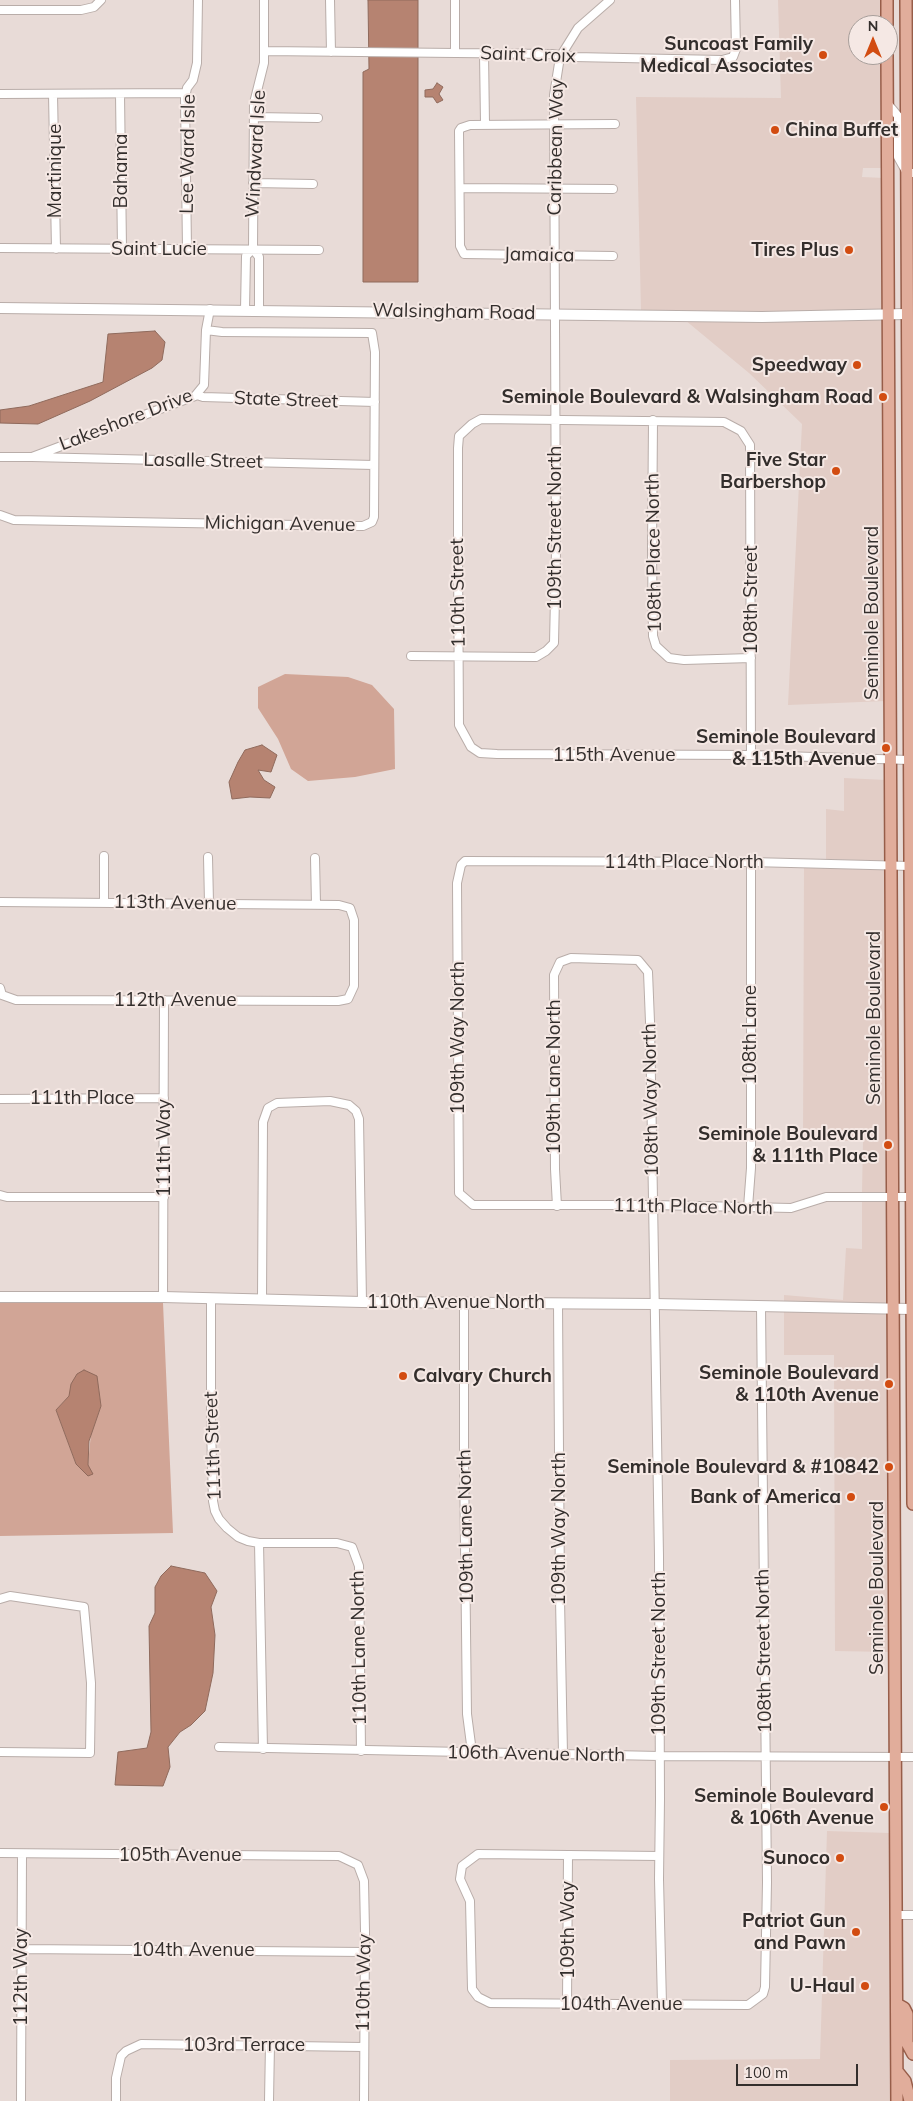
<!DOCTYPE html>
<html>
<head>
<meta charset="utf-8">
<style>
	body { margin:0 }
	#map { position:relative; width:913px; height:2101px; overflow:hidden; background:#e8dbd7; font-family:Mulish,sans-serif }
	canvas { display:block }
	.north { position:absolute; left:848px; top:15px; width:50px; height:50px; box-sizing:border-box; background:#f5e8e4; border:1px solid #a79e9a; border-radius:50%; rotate:0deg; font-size:14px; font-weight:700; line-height:20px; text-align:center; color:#332e2c }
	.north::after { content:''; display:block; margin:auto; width:18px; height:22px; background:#d24c11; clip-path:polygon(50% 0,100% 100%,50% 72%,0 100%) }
	.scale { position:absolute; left:736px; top:2064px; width:122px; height:22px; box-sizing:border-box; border:2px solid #332e2c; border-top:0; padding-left:6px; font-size:15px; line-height:18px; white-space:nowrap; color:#332e2c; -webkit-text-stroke:4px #f5e8e4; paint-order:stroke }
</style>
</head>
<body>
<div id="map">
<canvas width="913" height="2101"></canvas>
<div class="north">N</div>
<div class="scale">100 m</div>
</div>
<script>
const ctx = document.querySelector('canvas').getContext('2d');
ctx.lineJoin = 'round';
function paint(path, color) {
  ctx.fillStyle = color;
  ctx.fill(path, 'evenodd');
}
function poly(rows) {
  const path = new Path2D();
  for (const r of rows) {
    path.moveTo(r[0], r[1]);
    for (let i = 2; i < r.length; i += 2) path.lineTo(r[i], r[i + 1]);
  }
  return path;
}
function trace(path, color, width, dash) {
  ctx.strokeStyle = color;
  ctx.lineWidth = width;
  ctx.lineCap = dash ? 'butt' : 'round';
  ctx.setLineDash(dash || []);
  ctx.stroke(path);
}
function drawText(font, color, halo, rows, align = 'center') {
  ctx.font = font + ' Mulish,sans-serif';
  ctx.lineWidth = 4;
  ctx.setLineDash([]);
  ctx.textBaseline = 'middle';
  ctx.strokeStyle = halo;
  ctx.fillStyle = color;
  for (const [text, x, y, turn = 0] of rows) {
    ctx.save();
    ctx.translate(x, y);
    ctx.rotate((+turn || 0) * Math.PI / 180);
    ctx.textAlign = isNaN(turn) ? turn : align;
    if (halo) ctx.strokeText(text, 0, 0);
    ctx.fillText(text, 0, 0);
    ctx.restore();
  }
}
paint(poly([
	[778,0,883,0,883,25,858,25,858,55,883,55,884,168,863,168,862,177,884,178,885,310,765,312,641,310,636,97,781,98],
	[885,319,885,701,788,705,802,424,749,373,685,320],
	[844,778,886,780,887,861,826,859,826,809,844,811],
	[804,868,887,870,889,1192,862,1192,863,1141,803,1141],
	[862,1202,889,1202,889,1304,784,1302,784,1295,843,1300,846,1248,862,1249],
	[784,1312,890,1314,890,1652,835,1651,834,1355,784,1355],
	[827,1831,889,1833,893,2101,670,2101,670,2060,820,2059]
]), '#e2cdc6');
paint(poly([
	[285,674,348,677,372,685,394,709,395,769,355,777,308,781,291,769,278,739,258,708,258,687],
	[0,1301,163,1303,173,1533,0,1536],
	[96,1376,101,1406,91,1433,88,1465,76,1464,56,1410,69,1396]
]), '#d1a596');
const water = poly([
	[368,0,418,0,418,282,363,282,363,72,369,69,368,0],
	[437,83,443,87,439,94,443,100,437,103,433,97,425,97,425,90,433,89,437,83],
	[155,331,165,342,162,360,152,368,90,401,38,424,0,423,0,410,29,406,103,382,108,334,155,331],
	[262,745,277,755,271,772,258,770,264,780,275,787,270,798,250,797,232,799,229,782,238,762,245,750,262,745],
	[84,1370,97,1376,101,1406,89,1441,88,1465,93,1474,88,1476,76,1464,56,1410,69,1396,71,1384,77,1374,84,1370],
	[171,1566,205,1573,217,1591,211,1607,215,1635,213,1673,205,1711,191,1725,180,1732,168,1747,170,1767,163,1786,115,1785,118,1752,147,1748,151,1732,149,1626,155,1613,155,1587,161,1576,171,1566]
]);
paint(water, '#b68371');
trace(water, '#8f6a5c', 1);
const street = poly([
	[330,0,331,52],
	[455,0,455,53],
	[0,10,81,10,94,7,101,0],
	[264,51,552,54,574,57,722,60,733,57,736,49,735,0],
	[484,53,485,124],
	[0,94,186,93],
	[53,94,56,249],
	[120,94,122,249],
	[888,104,898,116,898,157,907,173,913,173],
	[254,117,318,118],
	[253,183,313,184],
	[460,188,613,189],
	[0,248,319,250],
	[187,249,185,98,187,88,193,80,197,63,198,0],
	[253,249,254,103,264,63,264,0],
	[253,249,259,257,259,310],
	[613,256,464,254,460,246,459,131,461,128,470,125,615,124],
	[245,310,246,256,253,249],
	[197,395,203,397,375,402],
	[653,420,652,551,653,636,656,646,669,658,684,660,751,658],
	[0,457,32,457,195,396,204,385,206,330,210,309],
	[32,457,374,465],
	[0,515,14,520,354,526,363,526,372,522,374,517,375,352,372,333,222,332,206,330],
	[411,656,536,657,546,651,554,643,556,552,554,95,560,57,578,28,610,0],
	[751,755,750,445,741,431,724,422,481,419,472,424,459,436,458,448,458,552,459,725,471,747,480,753,497,754,751,755,909,760],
	[104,856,104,902],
	[208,857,209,903],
	[315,858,316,904],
	[910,866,751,862,465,861,461,865,457,883,459,1193,473,1205,652,1205,791,1208,826,1197,911,1197],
	[0,902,339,905,350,908,354,920,354,986,348,999,338,1001,16,1000,2,995,0,988],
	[0,1099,164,1098],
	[0,1195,7,1197,164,1197],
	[557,1206,555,1169,554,975,560,962,571,958,638,960,648,972,650,1022,659,1556,660,1799,659,1879,662,2004],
	[748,1207,751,1168,751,862],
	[163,1297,164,1000],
	[211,1299,211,1426,213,1501,215,1511,219,1519,227,1528,238,1537,248,1541,259,1543,337,1543,352,1547,359,1566,361,1751],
	[262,1299,263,1122,268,1108,277,1103,330,1101,349,1105,356,1111,359,1119,362,1302],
	[464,1302,464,1461,467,1714,472,1752],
	[558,1303,560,1599,563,1754],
	[259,1543,263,1749],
	[0,1599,10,1596,84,1607,91,1683,90,1753,0,1752],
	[219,1747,660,1756,913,1757],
	[0,1853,339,1856,358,1865,364,1881,365,1931,364,2101],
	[659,1856,478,1854,462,1866,460,1879,470,1901,472,1989,478,1997,490,2003,748,2005,763,1994,765,1987,767,1882,761,1307],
	[896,1915,913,1915],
	[22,1949,364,1952],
	[567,2004,568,1855],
	[21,2101,22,1854],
	[116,2101,116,2078,121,2056,126,2051,141,2044,364,2047],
	[269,2101,270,2044]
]);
const secondary = poly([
	[0,308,762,317,907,314],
	[0,1297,163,1297,362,1302,655,1304,911,1309]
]);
const primary = poly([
	[887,0,887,25],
	[906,0,913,1504],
	[887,55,897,2101],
	[897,2004,904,2008,907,2014,907,2043,913,2054],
	[897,2071,905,2081,910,2101]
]);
trace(street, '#b9ada9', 10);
trace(secondary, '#b9ada9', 12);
trace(primary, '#975d49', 14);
trace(street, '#fff', 8);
trace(secondary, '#fff', 10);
trace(primary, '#e1ad9b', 11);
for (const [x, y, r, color] of [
	[823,55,5,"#d24c11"],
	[775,130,5,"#d24c11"],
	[849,250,5,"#d24c11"],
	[857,365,5,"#d24c11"],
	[883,397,5,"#d24c11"],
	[836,471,5,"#d24c11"],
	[886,748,5,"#d24c11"],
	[888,1145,5,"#d24c11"],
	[403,1376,5,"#d24c11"],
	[889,1384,5,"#d24c11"],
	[889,1467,5,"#d24c11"],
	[851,1497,5,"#d24c11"],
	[884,1807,5,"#d24c11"],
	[840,1858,5,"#d24c11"],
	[856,1932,5,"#d24c11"],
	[865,1986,5,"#d24c11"]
]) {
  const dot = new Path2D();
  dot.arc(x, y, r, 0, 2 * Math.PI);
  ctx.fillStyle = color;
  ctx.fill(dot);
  trace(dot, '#f5e8e4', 2);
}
drawText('bold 19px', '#332e2c', '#f5e8e4', [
	["Suncoast Family",813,44],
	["Medical Associates",813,66],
	["China Buffet",785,130,"left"],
	["Tires Plus",839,250],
	["Speedway",847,365],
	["Seminole Boulevard & Walsingham Road",873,397],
	["Five Star",826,460],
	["Barbershop",826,482],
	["Seminole Boulevard",876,737],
	["& 115th Avenue",876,759],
	["Seminole Boulevard",878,1134],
	["& 111th Place",878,1156],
	["Seminole Boulevard",879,1373],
	["& 110th Avenue",879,1395],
	["Calvary Church",413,1376,"left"],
	["Seminole Boulevard & #10842",879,1467],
	["Bank of America",841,1497],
	["Seminole Boulevard",874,1796],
	["& 106th Avenue",874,1818],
	["Sunoco",830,1858],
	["Patriot Gun",846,1921],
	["and Pawn",846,1943],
	["U-Haul",855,1986]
], 'right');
drawText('19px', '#332e2c', '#f5e8e4', [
	["Saint Croix",528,55,2],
	["Caribbean Way",556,147,-89],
	["Lee Ward Isle",188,154,-89],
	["Windward Isle",256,154,-87],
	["Martinique",55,171,-90],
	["Bahama",121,171,-90],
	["Saint Lucie",159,249],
	["Jamaica",539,255,1],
	["Walsingham Road",454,312,1],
	["State Street",286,400,2],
	["Lakeshore Drive",126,420,-21],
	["Lasalle Street",203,461,1],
	["Michigan Avenue",280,524,1],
	["109th Street North",555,528,-90],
	["108th Place North",654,553,-91],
	["110th Street",458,593,-91],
	["108th Street",751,600,-90],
	["Seminole Boulevard",872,613,-90],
	["115th Avenue",614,755],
	["114th Place North",684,862],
	["113th Avenue",175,903,1],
	["112th Avenue",175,1000],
	["Seminole Boulevard",874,1018,-90],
	["108th Lane",750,1035,-90],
	["109th Way North",458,1038,-90],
	["109th Lane North",554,1077,-90],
	["111th Place",82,1098],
	["108th Way North",651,1100,-91],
	["111th Way",164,1148,-90],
	["111th Place North",693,1207,1],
	["110th Avenue North",456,1302],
	["111th Street",213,1446,-92],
	["109th Lane North",466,1527,-91],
	["109th Way North",559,1529,-90],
	["Seminole Boulevard",877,1588,-90],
	["110th Lane North",359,1648,-91],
	["108th Street North",764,1651,-91],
	["109th Street North",659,1654,-90],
	["106th Avenue North",536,1754,1],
	["105th Avenue",180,1855],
	["109th Way",568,1930,-90],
	["104th Avenue",193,1950],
	["112th Way",21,1977,-90],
	["110th Way",364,1983,-89],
	["104th Avenue",621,2004],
	["103rd Terrace",244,2045]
]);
</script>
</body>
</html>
